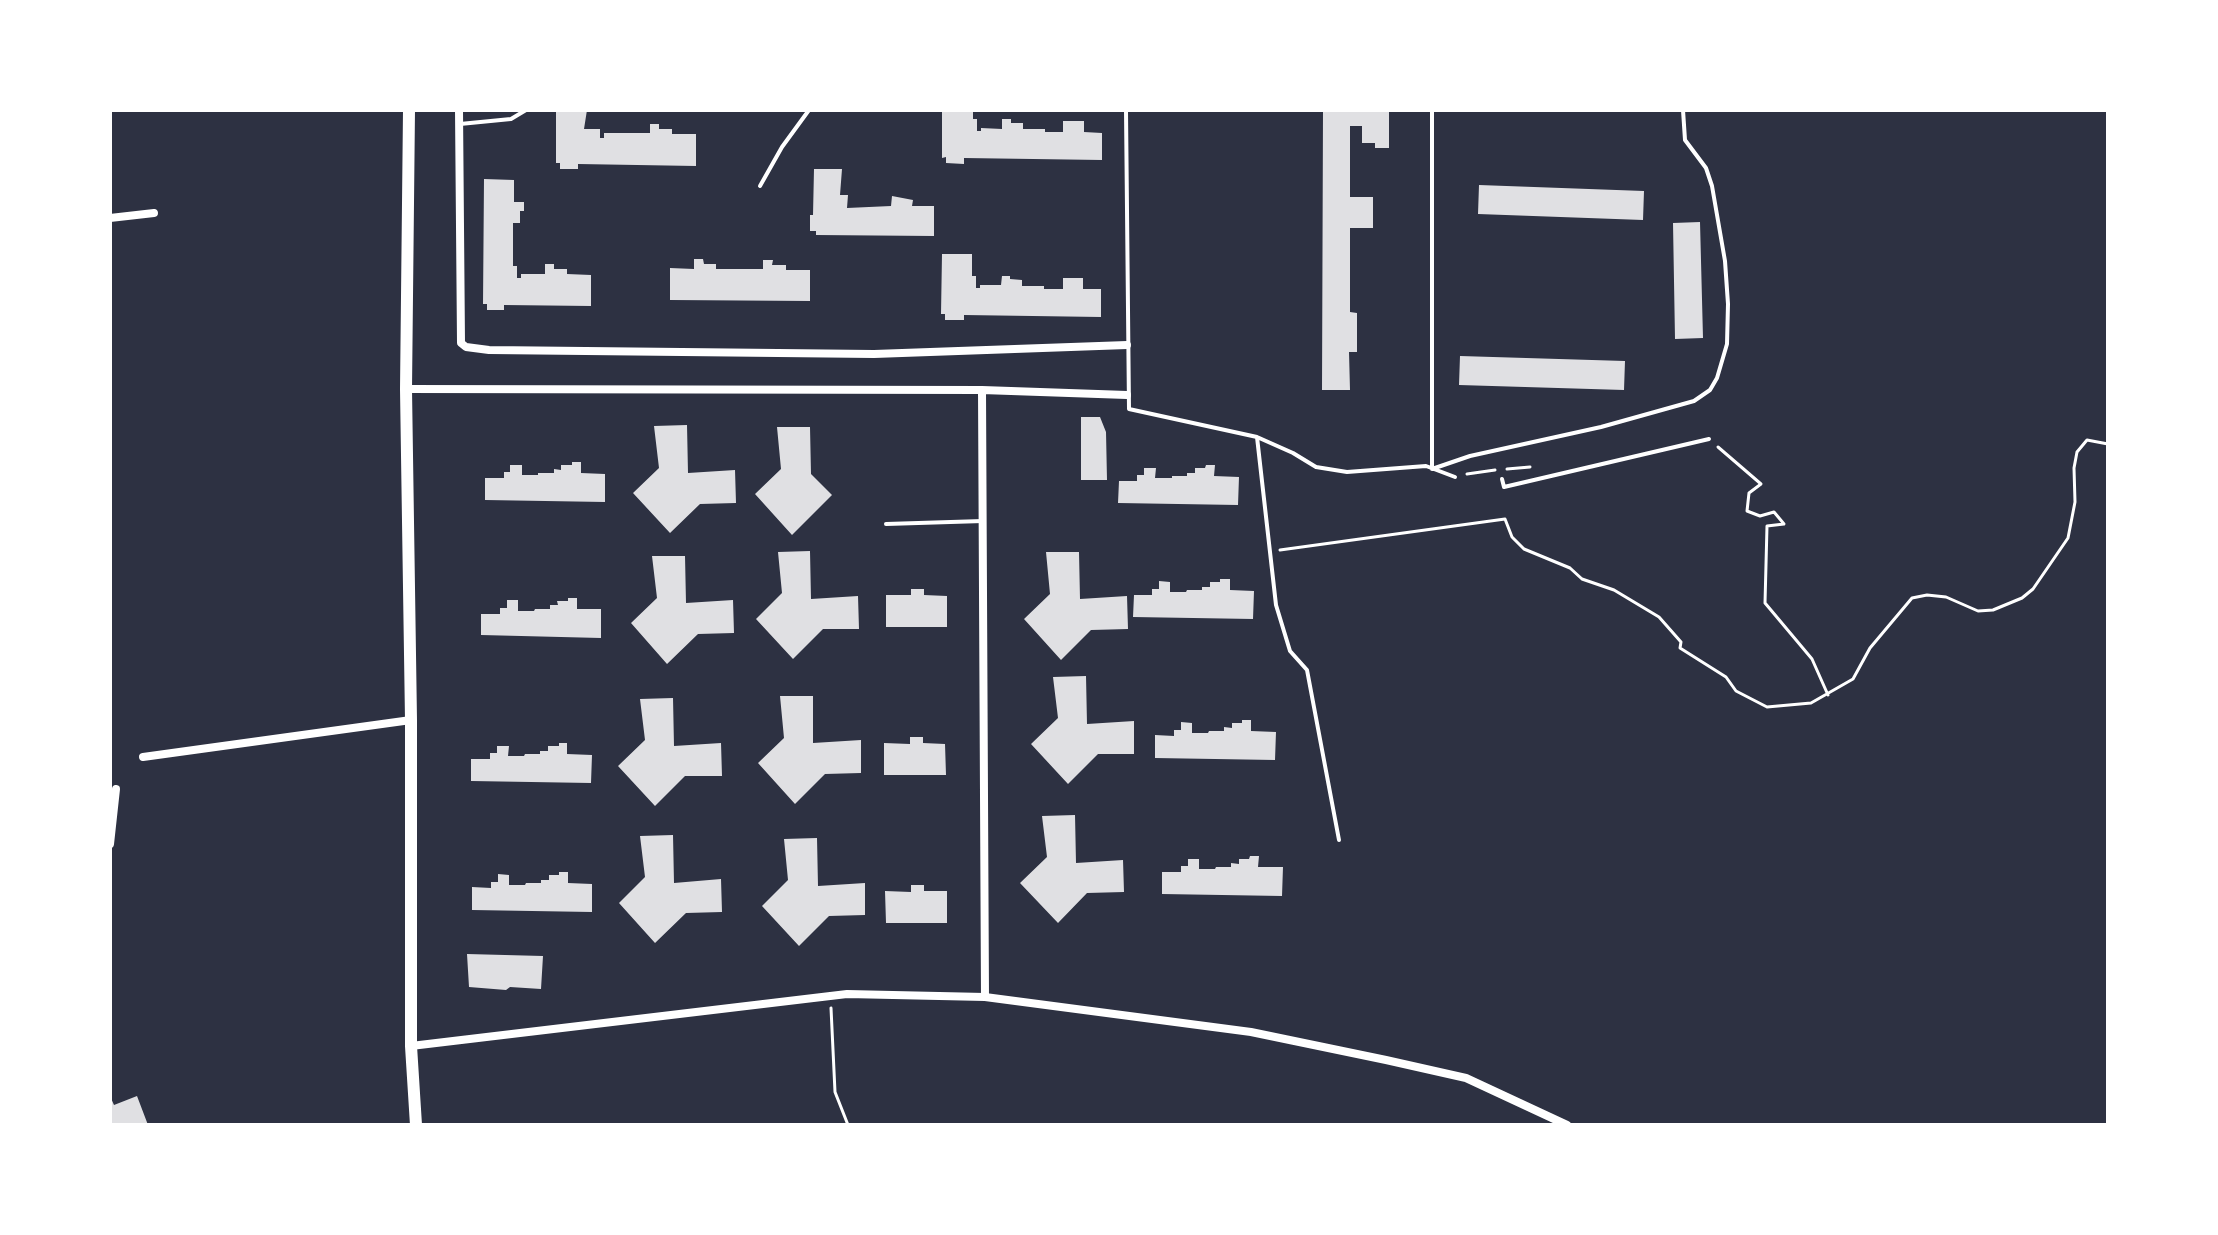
<!DOCTYPE html>
<html>
<head>
<meta charset="utf-8">
<style>
	body { margin:0 }
	#map { position:relative; width:2218px; height:1235px; overflow:hidden; background:#2d3142; font-family:Raleway,sans-serif }
	canvas { display:block }
	.frame { position:absolute; inset:0; border:112px solid #fff; pointer-events:none }
</style>
</head>
<body>
<div id="map">
<canvas width="2218" height="1235"></canvas>
<div class="frame"></div>
</div>
<script>
const ctx = document.querySelector('canvas').getContext('2d');
ctx.lineJoin = 'round';
function paint(path, color) {
  ctx.fillStyle = color;
  ctx.fill(path, 'evenodd');
}
function poly(rows) {
  const path = new Path2D();
  for (const r of rows) {
    path.moveTo(r[0], r[1]);
    for (let i = 2; i < r.length; i += 2) path.lineTo(r[i], r[i + 1]);
  }
  return path;
}
function trace(path, color, width, dash) {
  ctx.strokeStyle = color;
  ctx.lineWidth = width;
  ctx.lineCap = dash ? 'butt' : 'round';
  ctx.setLineDash(dash || []);
  ctx.stroke(path);
}
paint(poly([
	[556,110,587,110,584,129,600,129,600,138,604,138,604,133,650,133,650,124,659,124,659,129,672,129,672,134,696,134,696,166,578,164,578,169,560,169,560,163,556,163],
	[942,110,973,110,973,119,977,119,977,131,981,131,981,128,1002,129,1002,119,1011,119,1011,123,1023,123,1023,129,1045,129,1045,132,1063,132,1063,121,1084,121,1084,132,1102,133,1102,160,964,158,964,164,946,163,946,157,942,158],
	[1323,110,1389,110,1389,148,1375,148,1375,143,1362,143,1362,126,1350,126,1350,197,1373,197,1373,228,1350,228,1350,312,1357,313,1357,352,1349,352,1350,390,1322,390],
	[814,169,842,169,840,195,848,195,847,208,891,206,892,196,913,200,912,206,934,206,934,236,816,235,816,231,810,231,810,215,813,215],
	[484,179,514,180,514,202,524,202,524,211,520,211,520,223,513,223,513,266,517,266,517,278,521,278,521,274,545,274,545,264,554,264,554,269,567,269,567,274,591,275,591,306,504,305,504,310,487,310,487,304,483,304],
	[1479,185,1644,191,1643,220,1478,214],
	[1700,222,1703,338,1675,339,1673,223],
	[942,254,972,254,972,276,976,276,976,288,980,288,980,285,1001,285,1002,276,1010,276,1010,279,1022,280,1022,286,1044,286,1044,289,1063,289,1063,278,1083,278,1083,289,1101,289,1101,317,964,315,964,320,945,320,945,314,941,314],
	[694,259,703,259,704,264,716,264,716,269,763,269,763,260,773,260,772,265,786,265,786,270,810,270,810,301,670,300,670,268,694,269],
	[1460,356,1625,361,1624,390,1459,385],
	[1081,417,1100,417,1106,432,1107,480,1081,480],
	[687,425,688,473,735,470,736,503,700,504,670,533,633,493,659,468,654,426],
	[777,427,810,427,811,474,832,495,792,535,755,494,781,469],
	[572,462,581,462,581,473,605,474,605,502,485,500,485,478,504,478,504,472,510,472,510,465,522,465,522,475,538,475,538,473,554,473,554,469,561,470,561,465,572,465],
	[1206,465,1215,465,1214,476,1239,477,1238,505,1118,503,1119,481,1137,481,1137,475,1144,475,1144,468,1156,468,1155,478,1172,478,1172,476,1187,476,1187,473,1195,473,1195,468,1205,468],
	[810,551,811,599,858,596,859,629,823,629,793,659,756,619,782,593,778,552],
	[1046,552,1079,552,1080,599,1127,596,1128,629,1091,630,1061,660,1024,619,1050,594],
	[652,556,685,556,686,603,733,600,734,633,698,634,667,664,631,623,657,598],
	[1220,579,1230,579,1230,590,1254,591,1253,619,1133,617,1134,595,1152,595,1152,589,1159,589,1159,581,1170,582,1170,592,1186,592,1187,590,1202,590,1202,587,1210,587,1210,582,1220,582],
	[911,589,924,589,924,595,947,596,947,627,886,627,886,595,911,595],
	[568,598,577,598,577,609,601,609,601,638,481,635,481,614,500,614,500,608,507,608,507,600,518,600,518,611,534,611,535,609,550,609,550,605,558,605,557,601,568,601],
	[1086,676,1087,724,1134,721,1134,754,1098,754,1068,784,1031,744,1058,718,1053,677],
	[780,696,813,696,813,743,861,740,861,773,825,774,795,804,758,763,784,738],
	[673,698,674,746,721,743,722,776,685,776,655,806,618,766,645,740,640,699],
	[1242,720,1251,720,1251,731,1276,732,1275,760,1155,758,1155,735,1174,736,1174,730,1181,730,1181,722,1192,723,1192,733,1208,733,1209,731,1224,731,1224,727,1232,728,1232,723,1242,723],
	[910,737,923,737,923,743,945,744,946,775,884,775,884,743,910,744],
	[559,743,567,743,567,754,592,755,591,783,471,781,471,759,490,759,490,753,497,753,497,746,509,746,508,756,524,756,525,754,540,754,540,751,548,751,548,746,559,746],
	[1075,815,1076,863,1123,860,1124,892,1087,893,1058,923,1020,883,1047,857,1042,816],
	[673,835,674,883,721,879,722,912,686,913,655,943,619,903,645,877,640,836],
	[817,838,818,886,865,883,865,915,829,916,799,946,762,906,788,880,784,839],
	[1250,856,1259,856,1258,867,1283,867,1282,896,1162,894,1162,872,1181,872,1181,866,1188,866,1188,859,1199,859,1199,869,1215,869,1216,867,1231,867,1231,863,1239,864,1239,859,1249,859],
	[559,872,568,872,568,883,592,884,592,912,472,910,472,887,491,888,491,882,498,882,498,874,509,875,509,885,525,885,526,883,541,883,541,880,549,880,549,875,559,875],
	[911,885,924,885,924,891,947,891,947,923,886,923,885,891,911,892],
	[467,954,543,956,541,989,510,987,506,990,469,987],
	[110,1096,114,1105,137,1096,148,1125,110,1125]
]), '#e0e0e3');
trace(poly([
	[1718,447,1761,484,1749,493,1747,511,1760,516,1774,512,1784,524,1767,526,1765,603,1812,659,1828,695],
	[1507,469,1530,467],
	[1467,474,1495,470],
	[1280,550,1505,519,1512,537,1524,549,1570,568,1582,579,1614,590,1659,617,1681,642,1680,648,1726,677,1736,691,1767,707,1811,703,1853,679,1870,648,1912,598,1927,595,1946,597,1978,611,1993,610,2022,598,2033,589,2068,538,2075,502,2074,468,2077,452,2087,440,2108,444],
	[831,1008,835,1092,848,1125]
]), '#fff', 3);
trace(poly([
	[1126,110,1129,409,1257,437,1293,453,1316,467,1347,472,1426,466,1455,477],
	[1432,110,1432,469,1470,456,1601,427,1694,401,1710,390,1717,378,1727,344,1728,304,1725,261,1712,186,1706,168,1685,140,1683,110],
	[460,124,511,119,526,110],
	[760,186,782,147,809,110],
	[1257,437,1276,605,1290,651,1307,670,1339,840],
	[1502,479,1504,487,1709,439],
	[886,524,983,521]
]), '#fff', 4);
trace(poly([
	[459,110,461,343,466,347,489,350,874,354,1127,345],
	[110,218,154,213],
	[406,389,982,390,1127,395],
	[982,390,985,997],
	[143,757,411,720],
	[110,844,116,789],
	[411,1046,847,994,985,997,1251,1032,1386,1060,1466,1078,1567,1125]
]), '#fff', 8);
trace(poly([
	[409,110,406,389,411,720,411,1046,416,1125]
]), '#fff', 12);
</script>
</body>
</html>
